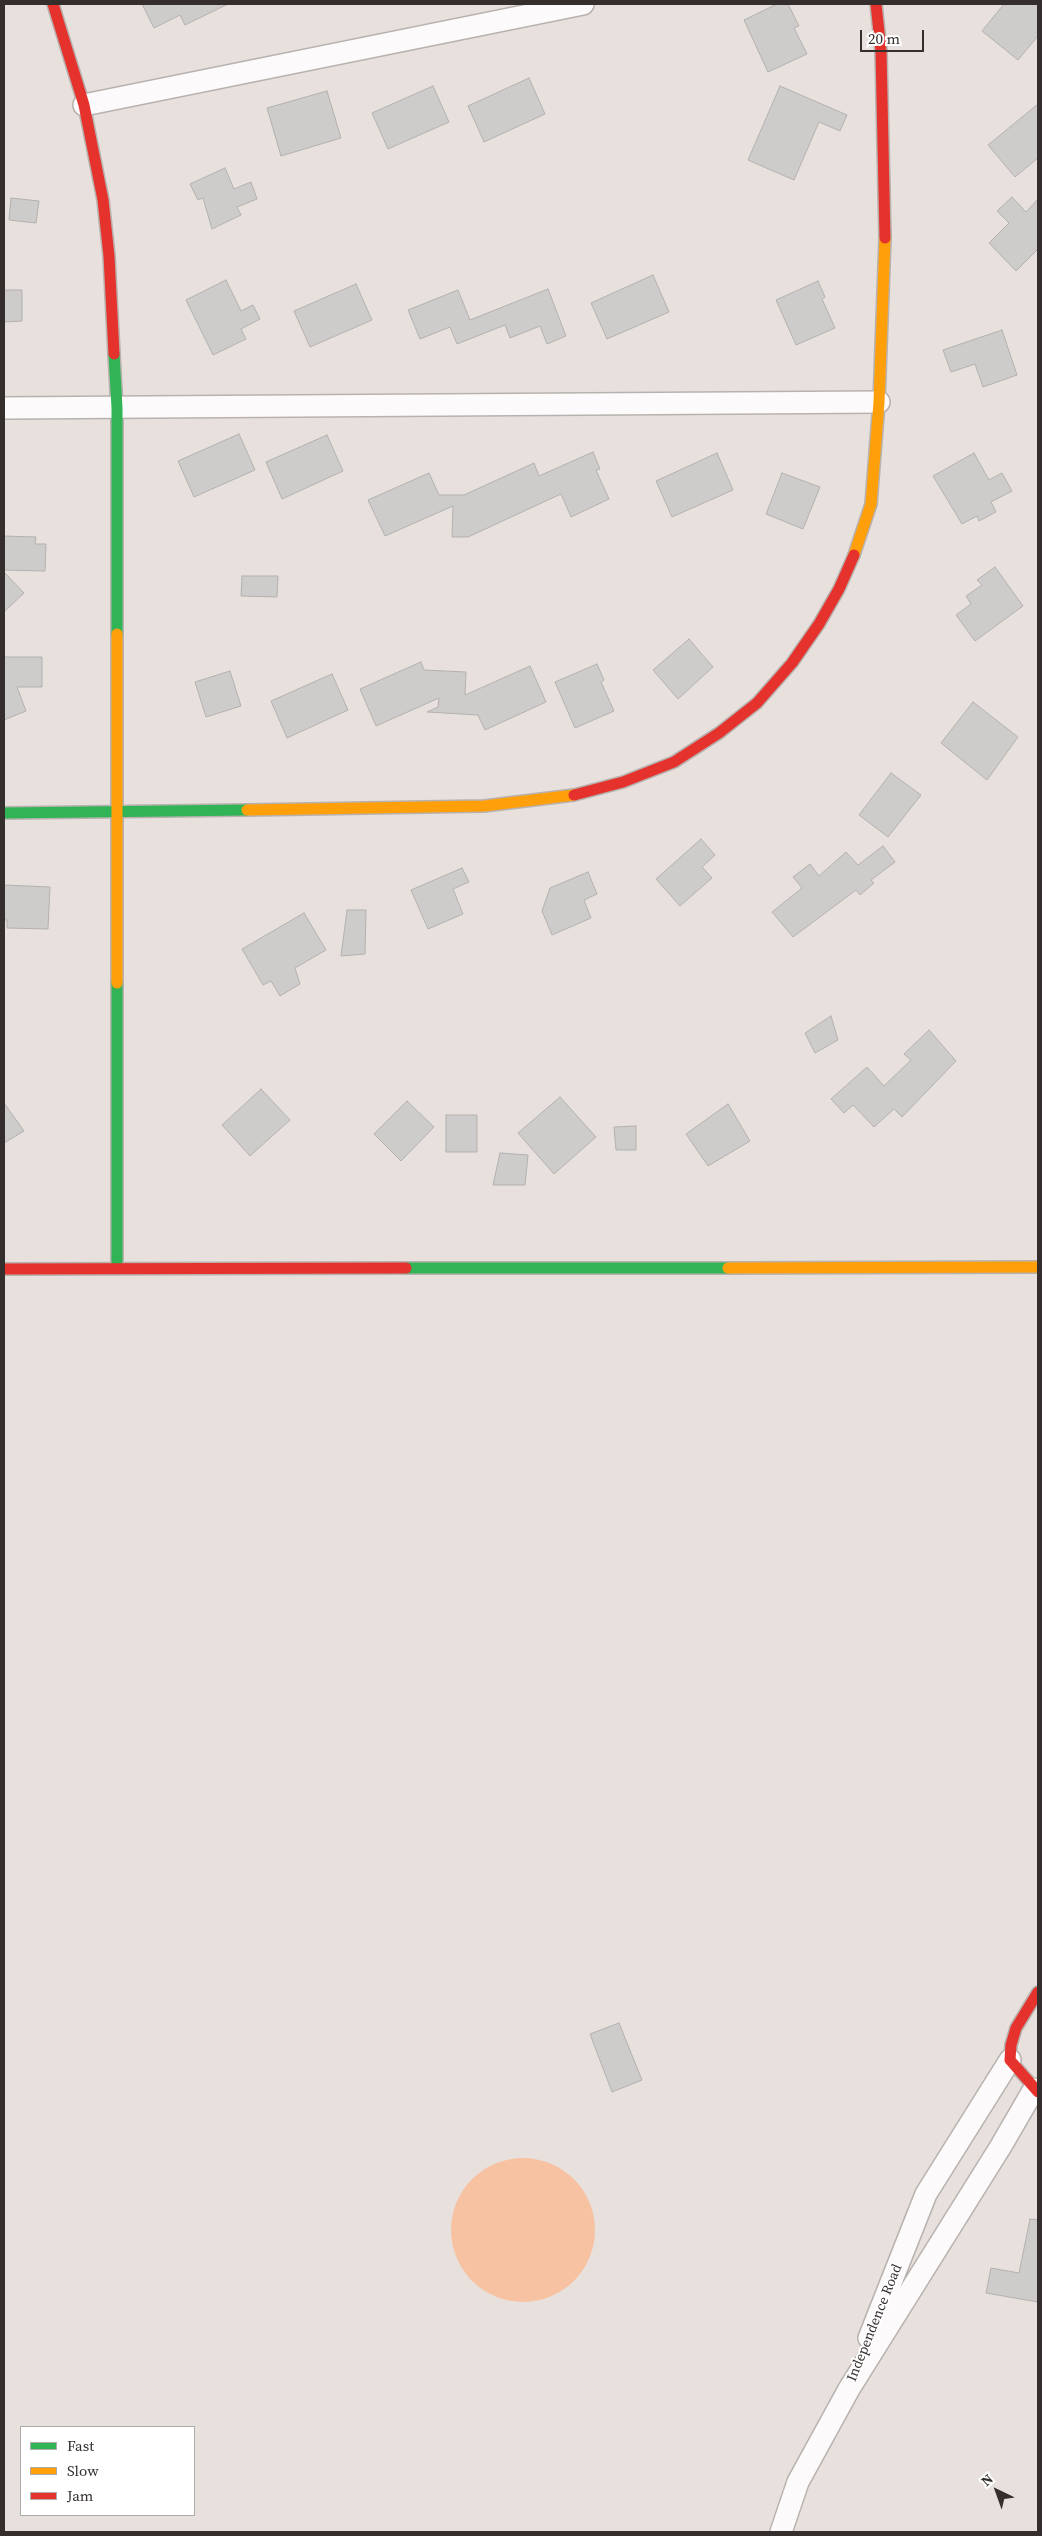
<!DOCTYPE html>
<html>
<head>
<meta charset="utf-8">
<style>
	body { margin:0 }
	#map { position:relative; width:1042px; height:2536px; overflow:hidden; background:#e8e0dc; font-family:"Source Serif 4",serif }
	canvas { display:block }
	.frame { position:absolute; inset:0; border:5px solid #342f2d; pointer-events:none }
	.legend { position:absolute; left:20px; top:2426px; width:175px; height:90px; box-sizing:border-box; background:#fff; border:1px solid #aeacab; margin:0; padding:6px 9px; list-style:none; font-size:15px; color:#342f2d }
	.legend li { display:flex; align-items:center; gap:10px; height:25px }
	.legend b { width:25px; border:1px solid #aeacab }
	.north { position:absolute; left:972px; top:2466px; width:50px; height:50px; -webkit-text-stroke:4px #fff; paint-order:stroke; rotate:318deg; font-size:14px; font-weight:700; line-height:20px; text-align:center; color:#342f2d }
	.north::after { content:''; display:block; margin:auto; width:18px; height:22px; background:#342f2d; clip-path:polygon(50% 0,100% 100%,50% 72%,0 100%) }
	.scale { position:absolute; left:860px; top:30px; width:64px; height:22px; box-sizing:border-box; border:2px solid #342f2d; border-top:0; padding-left:6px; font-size:15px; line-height:18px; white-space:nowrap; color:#342f2d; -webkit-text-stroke:4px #fff; paint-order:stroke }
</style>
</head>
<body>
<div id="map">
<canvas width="1042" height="2536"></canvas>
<div class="frame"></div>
<ul class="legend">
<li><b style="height:6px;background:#30b455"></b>Fast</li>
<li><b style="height:6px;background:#ff9f0a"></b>Slow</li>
<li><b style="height:6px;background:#e5322d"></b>Jam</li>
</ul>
<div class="north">N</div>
<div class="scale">20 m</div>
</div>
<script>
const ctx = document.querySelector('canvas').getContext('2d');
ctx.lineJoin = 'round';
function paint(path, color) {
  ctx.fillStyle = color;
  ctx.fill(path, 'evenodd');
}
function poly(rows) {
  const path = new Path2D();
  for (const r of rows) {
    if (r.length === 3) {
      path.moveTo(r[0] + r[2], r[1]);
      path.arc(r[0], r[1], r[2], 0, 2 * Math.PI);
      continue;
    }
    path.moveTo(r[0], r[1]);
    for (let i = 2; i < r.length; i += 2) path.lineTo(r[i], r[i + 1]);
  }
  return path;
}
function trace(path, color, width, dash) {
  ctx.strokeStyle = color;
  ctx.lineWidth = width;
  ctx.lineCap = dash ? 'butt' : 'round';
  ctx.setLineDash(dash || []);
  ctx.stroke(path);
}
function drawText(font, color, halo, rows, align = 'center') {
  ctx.font = font + ' "Source Serif 4",serif';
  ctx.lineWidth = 4;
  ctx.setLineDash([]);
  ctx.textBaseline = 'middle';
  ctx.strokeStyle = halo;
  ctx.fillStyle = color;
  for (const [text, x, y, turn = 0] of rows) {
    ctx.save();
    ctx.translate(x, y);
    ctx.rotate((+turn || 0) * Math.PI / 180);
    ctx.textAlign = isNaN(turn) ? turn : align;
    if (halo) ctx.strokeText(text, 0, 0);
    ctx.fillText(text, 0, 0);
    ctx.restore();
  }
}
paint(poly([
	[523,2230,72]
]), '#f7c2a2');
const building = poly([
	[142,4,228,4,185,25,180,15,154,28,142,4],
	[777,4,788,4,799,26,794,28,807,54,768,72,744,20,777,4],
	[1004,4,1038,4,1038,36,1018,60,982,31,1004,4],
	[529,78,545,114,484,142,468,106,529,78],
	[433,86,449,122,388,149,372,113,433,86],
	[780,86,847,115,840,131,819,122,794,180,748,160,780,86],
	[327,91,341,138,281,156,267,108,327,91],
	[1038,104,1038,158,1015,177,988,145,1038,104],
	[225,168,234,189,251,182,257,199,237,207,241,215,212,229,203,198,198,200,190,184,225,168],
	[1012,197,1026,212,1038,199,1038,249,1016,271,989,243,1009,223,997,211,1012,197],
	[11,198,39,201,36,223,9,220,11,198],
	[653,275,669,312,607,339,591,303,653,275],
	[226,280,241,311,253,305,260,319,241,329,246,339,213,355,186,300,226,280],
	[818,281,825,297,822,299,835,328,796,345,776,300,818,281],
	[356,284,372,320,310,347,294,311,356,284],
	[548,289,566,336,547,344,540,326,510,338,505,325,457,344,450,327,420,339,408,310,458,290,470,320,548,289],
	[4,290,22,290,22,321,4,322,4,290],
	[1002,330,1017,375,983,387,975,364,951,372,943,350,1002,330],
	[239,434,255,470,194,497,178,461,239,434],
	[327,435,343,471,282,499,266,462,327,435],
	[593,452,600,469,596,470,609,499,571,517,561,494,468,537,452,537,453,506,385,536,368,500,429,473,439,495,464,495,534,463,539,476,593,452],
	[717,453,733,490,672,517,656,481,717,453],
	[974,453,989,480,1002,473,1012,491,991,502,996,512,979,521,977,516,962,524,933,476,974,453],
	[782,473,820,487,803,529,766,514,782,473],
	[4,536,36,537,35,544,46,544,45,571,4,570,4,536],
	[995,567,1023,606,975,641,956,615,971,604,966,596,982,585,977,580,995,567],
	[4,572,24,593,4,612,4,572],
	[242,576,278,576,277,597,241,596,242,576],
	[689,639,713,667,678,699,653,670,689,639],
	[4,657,42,657,42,687,17,687,26,711,4,720,4,657],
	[421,662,424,670,466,672,465,695,530,666,546,702,485,730,478,715,427,712,438,707,439,698,376,726,360,689,421,662],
	[597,664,604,680,601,682,614,711,575,728,555,682,597,664],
	[230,671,241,706,206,717,195,682,230,671],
	[332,674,348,710,287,738,271,701,332,674],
	[973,702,1018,737,987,780,941,743,973,702],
	[891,773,921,795,888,837,859,815,891,773],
	[701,839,715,855,702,867,712,878,680,906,656,879,701,839],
	[883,846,895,862,871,880,874,883,860,895,856,890,793,937,772,912,802,888,793,877,810,864,819,876,846,852,858,865,883,846],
	[462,868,469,882,453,889,463,914,428,929,411,890,462,868],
	[588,872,597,894,584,900,591,918,552,935,542,911,550,888,588,872],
	[4,885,50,887,48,929,7,928,7,920,4,920,4,885],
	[347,910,366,910,365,954,341,956,347,910],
	[304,913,326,950,295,968,300,984,280,996,271,981,263,985,242,949,304,913],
	[831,1016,838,1040,815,1053,805,1033,831,1016],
	[929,1030,956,1061,902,1117,894,1109,874,1127,853,1105,844,1113,831,1099,867,1067,884,1086,911,1060,904,1054,929,1030],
	[261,1089,290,1120,250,1156,222,1125,261,1089],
	[560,1097,596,1137,554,1174,518,1133,560,1097],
	[407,1101,434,1127,401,1161,374,1134,407,1101],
	[4,1103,24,1131,4,1143,4,1103],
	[728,1104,750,1141,708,1166,686,1134,728,1104],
	[446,1115,477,1115,477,1152,446,1152,446,1115],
	[636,1126,636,1150,616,1150,614,1127,636,1126],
	[500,1153,528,1155,525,1185,493,1185,500,1153],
	[619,2023,642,2080,612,2092,590,2034,619,2023],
	[1030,2219,1038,2220,1038,2302,986,2293,991,2268,1019,2273,1030,2219]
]);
paint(building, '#cdccca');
trace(building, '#b2b1af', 1);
const street = poly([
	[84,105,583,4],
	[4,408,879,402],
	[869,2338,926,2194,1010,2060],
	[781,2532,798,2482,849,2389,1001,2146,1034,2089]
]);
const fast = poly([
	[114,354,117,408,117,634],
	[4,813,247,810],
	[117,983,117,1267],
	[406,1268,728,1268]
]);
const slow = poly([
	[854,555,871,504,879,402,885,238],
	[117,634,117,983],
	[247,810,484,806,574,795],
	[728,1268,1038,1267]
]);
const jam = poly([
	[53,4,84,105,103,200,109,256,114,354],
	[876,4,881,51,885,238],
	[574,795,623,782,674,762,719,733,757,703,792,663,819,624,839,589,854,555],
	[4,1269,406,1268],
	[1038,1992,1016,2028,1011,2045,1010,2060,1038,2092]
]);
trace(street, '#b8b2af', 24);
trace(fast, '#b8b2af', 14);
trace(slow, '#b8b2af', 14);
trace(jam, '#b8b2af', 14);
trace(street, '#fcfafa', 21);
trace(fast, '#30b455', 11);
trace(slow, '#ff9f0a', 11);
trace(jam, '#e5322d', 11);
drawText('14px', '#342f2d', '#fff', [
	["Independence Road",875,2323,-68]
]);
</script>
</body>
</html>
